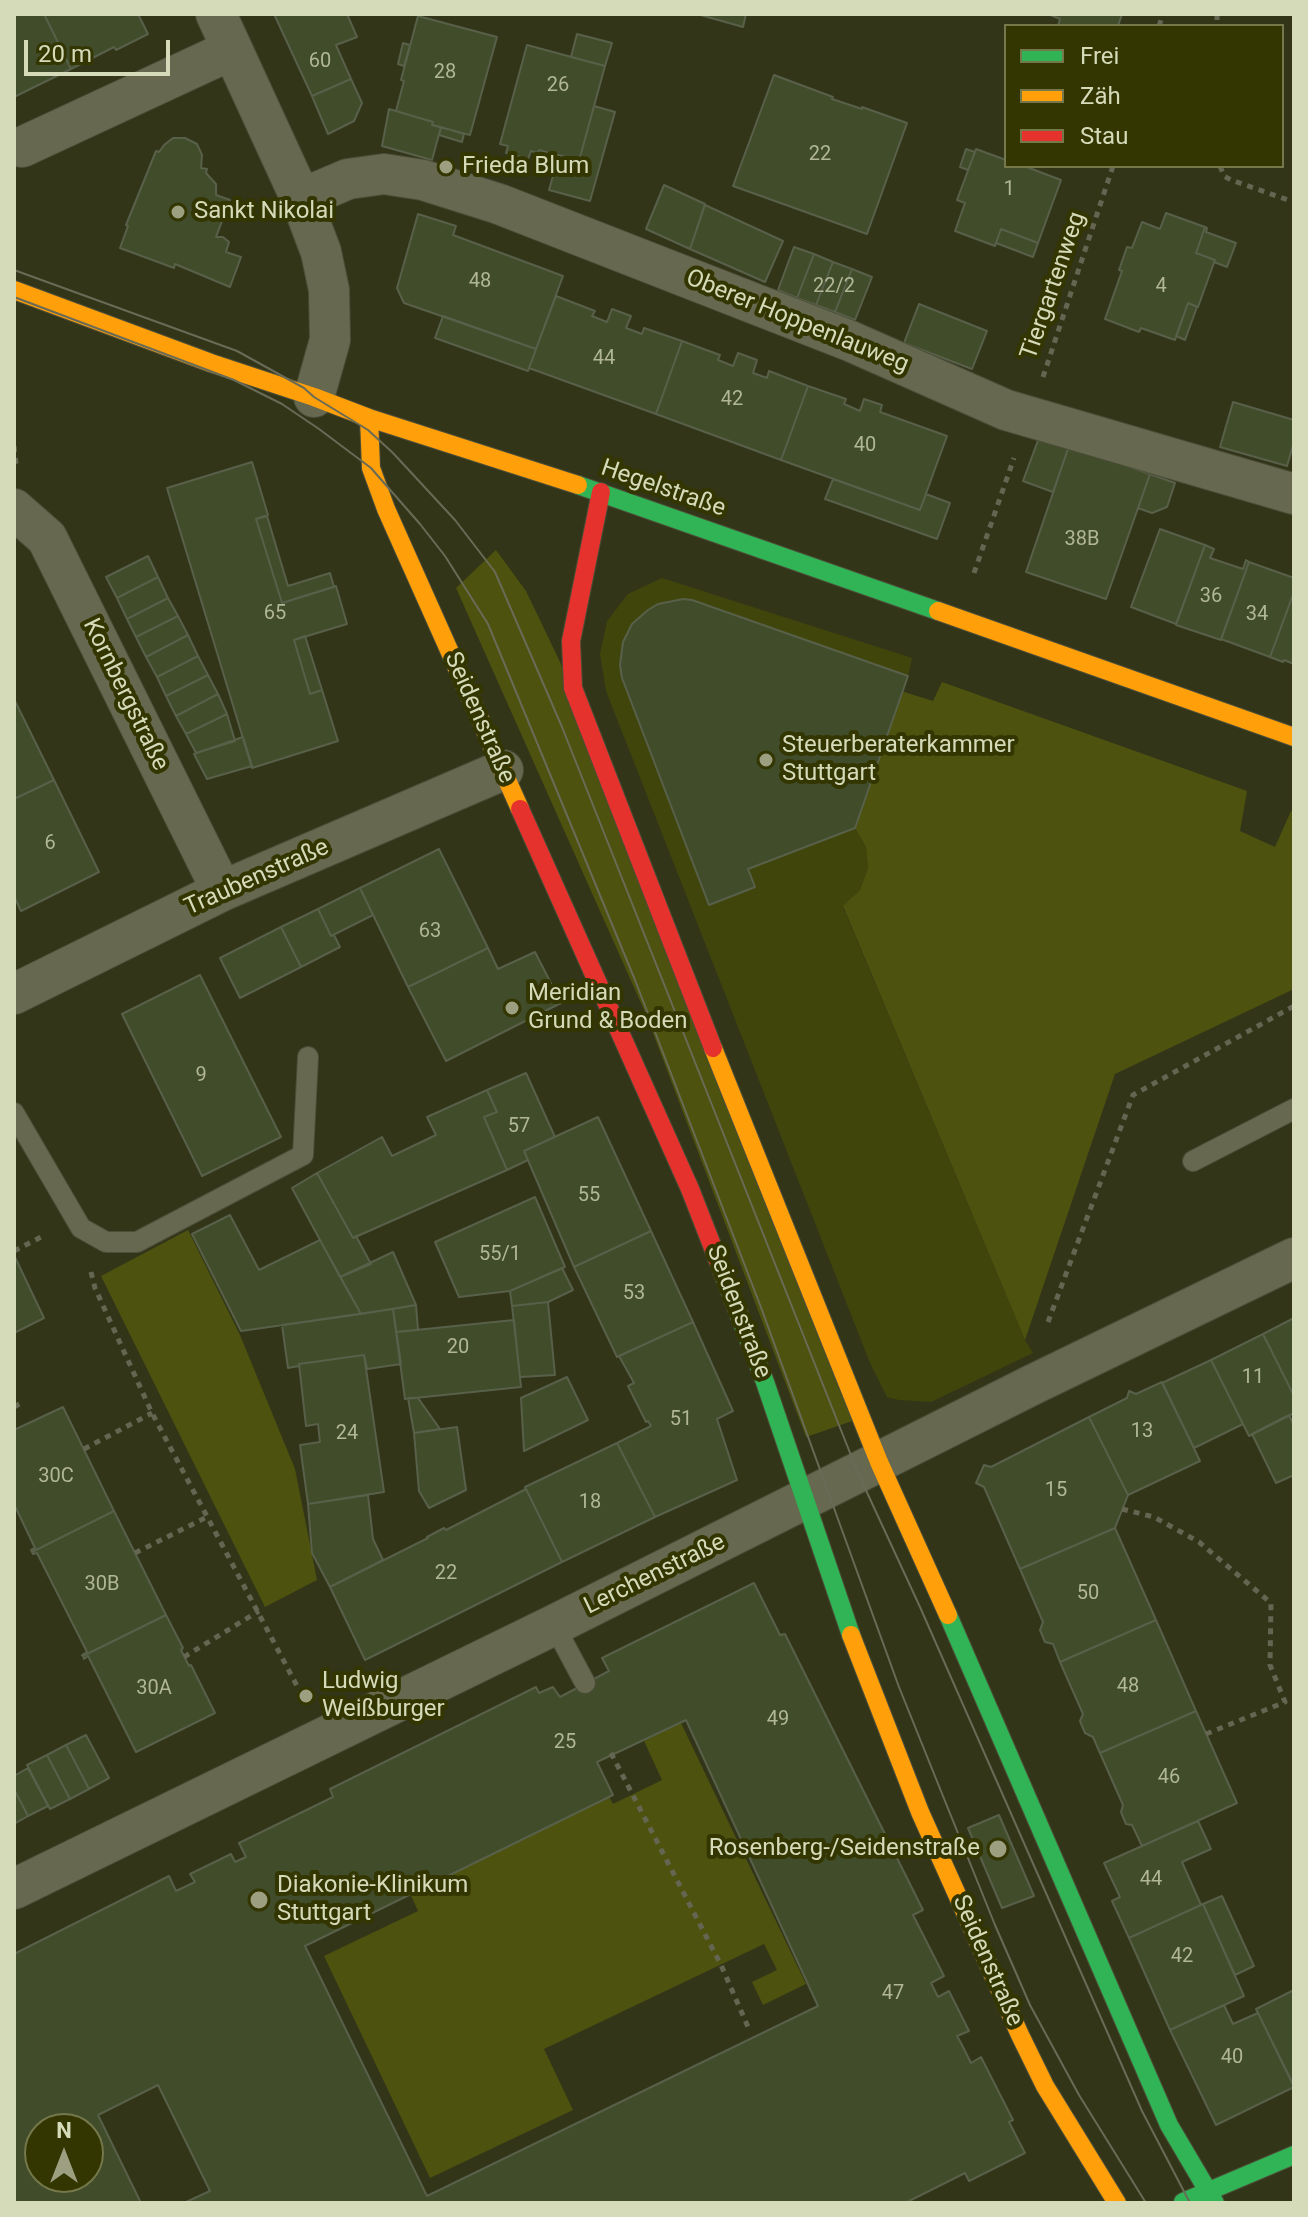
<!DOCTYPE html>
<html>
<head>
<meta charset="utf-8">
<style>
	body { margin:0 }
	#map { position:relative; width:1308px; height:2217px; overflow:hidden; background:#333519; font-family:Roboto,sans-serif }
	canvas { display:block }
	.frame { position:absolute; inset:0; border:16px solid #d5dab9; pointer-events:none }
	.legend { position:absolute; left:1004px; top:24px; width:280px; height:144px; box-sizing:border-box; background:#333600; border:2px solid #74784a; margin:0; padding:10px 14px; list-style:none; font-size:24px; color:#d5dab9 }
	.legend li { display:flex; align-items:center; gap:16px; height:40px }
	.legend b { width:40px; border:2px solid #74784a }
	.north { position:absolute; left:24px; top:2113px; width:80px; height:80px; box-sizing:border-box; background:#333600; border:2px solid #74784a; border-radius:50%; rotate:0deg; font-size:22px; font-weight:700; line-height:32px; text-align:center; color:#d5dab9 }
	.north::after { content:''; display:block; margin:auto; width:28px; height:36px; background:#9ca081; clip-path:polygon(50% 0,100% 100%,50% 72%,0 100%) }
	.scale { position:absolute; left:24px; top:40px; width:146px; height:36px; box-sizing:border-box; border:4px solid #d5dab9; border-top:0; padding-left:10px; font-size:24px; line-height:28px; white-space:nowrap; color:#d5dab9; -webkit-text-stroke:6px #333600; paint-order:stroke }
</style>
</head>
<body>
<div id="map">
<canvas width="1308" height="2217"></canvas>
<div class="frame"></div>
<ul class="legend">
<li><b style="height:10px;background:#30b455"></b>Frei</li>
<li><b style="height:10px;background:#ff9f0a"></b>Zäh</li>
<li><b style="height:10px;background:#e5322d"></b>Stau</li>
</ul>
<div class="north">N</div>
<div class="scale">20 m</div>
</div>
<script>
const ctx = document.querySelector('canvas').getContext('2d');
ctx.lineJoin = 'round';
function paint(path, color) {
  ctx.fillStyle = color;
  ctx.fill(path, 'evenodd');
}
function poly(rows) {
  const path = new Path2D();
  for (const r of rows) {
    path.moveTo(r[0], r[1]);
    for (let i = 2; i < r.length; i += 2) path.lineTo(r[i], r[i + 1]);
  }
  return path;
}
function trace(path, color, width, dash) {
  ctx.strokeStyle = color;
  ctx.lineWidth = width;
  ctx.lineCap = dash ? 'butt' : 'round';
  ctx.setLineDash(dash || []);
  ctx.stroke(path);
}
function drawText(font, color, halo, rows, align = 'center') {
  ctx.font = font + ' Roboto,sans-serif';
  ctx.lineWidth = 8;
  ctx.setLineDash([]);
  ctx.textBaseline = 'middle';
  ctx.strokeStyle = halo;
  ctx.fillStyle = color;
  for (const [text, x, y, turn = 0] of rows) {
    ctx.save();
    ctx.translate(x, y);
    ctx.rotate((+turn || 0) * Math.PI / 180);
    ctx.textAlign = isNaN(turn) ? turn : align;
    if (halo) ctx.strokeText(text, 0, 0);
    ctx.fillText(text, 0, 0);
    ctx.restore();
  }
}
paint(poly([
	[662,578,912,658,908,676,855,828,866,847,868,868,860,890,843,907,1025,1340,1033,1353,931,1402,899,1400,887,1397,870,1363,606,691,600,654,607,621,628,594]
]), '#40450b');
paint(poly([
	[496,550,526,591,561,664,855,1420,806,1437,645,1012,456,588],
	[942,682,1247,791,1240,831,1275,847,1291,811,1294,812,1294,989,1115,1074,1025,1340,843,906,860,890,868,868,866,847,855,828,901,691,933,701],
	[188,1230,240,1335,295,1469,317,1580,265,1607,101,1276],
	[681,1723,806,1984,763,2005,752,1982,777,1970,764,1944,544,2049,573,2110,430,2178,324,1956,418,1911,409,1891,608,1795,613,1804,662,1780,644,1741]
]), '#4d520f');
const building = poly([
	[14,14,44,14,71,69,14,97,14,14],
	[44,14,138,14,148,34,116,50,114,47,71,69,44,14],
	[274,14,347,14,357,37,336,45,351,79,312,96,274,14],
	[697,14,746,14,743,27,697,14],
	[1048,14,1122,14,1118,26,1058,26,1060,19,1048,14],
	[418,16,497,37,470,135,432,125,433,122,396,111,404,81,401,80,418,16],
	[577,34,612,43,605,66,571,57,577,34],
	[403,43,410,45,404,66,398,64,403,43],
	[527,45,605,66,579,161,539,150,538,153,531,151,528,159,506,153,508,146,500,144,527,45],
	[774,75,833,97,832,99,862,109,862,107,907,123,867,234,733,186,774,75],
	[351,79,362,103,354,121,328,134,312,96,351,79],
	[594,106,615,112,590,201,549,190,559,155,579,161,594,106],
	[389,109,433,122,432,125,441,127,432,160,382,146,389,109],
	[441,127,464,134,462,142,439,135,441,127],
	[173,138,185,138,197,144,202,155,201,168,207,169,206,173,216,184,216,195,230,200,216,237,223,237,229,242,226,252,241,257,230,287,175,264,174,268,120,248,128,226,126,225,156,151,159,152,164,145,173,138],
	[966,149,975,152,968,170,960,167,966,149],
	[976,149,1006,160,1006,166,1024,166,1061,180,1038,243,1001,229,995,246,955,231,965,203,957,200,976,149],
	[664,185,705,204,690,249,646,229,664,185],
	[705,205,783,241,765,282,690,249,705,205],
	[1166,213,1205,227,1196,253,1215,260,1198,307,1188,303,1175,340,1141,328,1139,332,1105,319,1122,271,1119,270,1127,247,1132,248,1142,222,1160,229,1166,213],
	[418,214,456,226,453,235,563,276,536,349,404,303,397,288,418,214],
	[1205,227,1207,228,1206,232,1236,243,1227,267,1214,262,1215,260,1196,253,1205,227],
	[1001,229,1038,243,1033,257,996,243,1001,229],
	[794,247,814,254,797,298,778,290,794,247],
	[814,254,833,262,816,305,797,298,814,254],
	[833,262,852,269,835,312,816,305,833,262],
	[852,269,872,277,855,320,835,312,852,269],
	[556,296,595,311,592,316,607,322,612,309,631,316,626,328,642,334,644,328,682,341,656,414,529,368,556,296],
	[1188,303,1197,307,1185,340,1176,336,1188,303],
	[919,304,987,331,972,369,904,343,919,304],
	[443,316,536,349,528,371,435,338,443,316],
	[682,341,720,355,718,360,733,366,738,353,757,360,753,373,767,378,769,371,808,386,781,460,656,414,682,341],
	[808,386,846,399,844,404,860,411,864,399,882,405,880,412,947,436,920,510,781,460,808,386],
	[1233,402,1294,420,1294,442,1287,466,1220,447,1233,402],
	[1040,435,1069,446,1053,492,1023,481,1040,435],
	[1069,446,1150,474,1106,599,1026,572,1069,446],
	[252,462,268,515,256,519,282,603,336,586,347,624,294,640,310,694,322,690,338,741,252,768,167,488,252,462],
	[1150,474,1175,483,1167,507,1152,513,1138,508,1150,474],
	[833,479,920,510,926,494,950,503,937,539,825,499,833,479],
	[267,516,288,586,330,573,334,587,282,603,256,519,267,516],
	[1160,529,1205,545,1176,624,1131,607,1160,529],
	[1205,545,1214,549,1210,558,1243,569,1246,560,1249,562,1221,640,1176,625,1205,545],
	[148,556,158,577,117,598,106,577,148,556],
	[1249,562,1294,578,1294,592,1270,657,1221,639,1249,562],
	[158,577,168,598,127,619,117,598,158,577],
	[1294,592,1294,664,1284,660,1283,662,1270,657,1294,592],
	[168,598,178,616,136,637,127,619,168,598],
	[683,599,692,600,908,676,855,828,748,869,755,887,709,905,622,678,620,665,623,642,632,624,648,610,658,604,683,599],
	[178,616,188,635,146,657,136,637,178,616],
	[188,635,198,656,157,677,146,657,188,635],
	[305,636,322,690,310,694,294,640,305,636],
	[198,656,208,675,166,696,157,677,198,656],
	[208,675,218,694,176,716,166,696,208,675],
	[218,694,227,714,186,734,176,716,218,694],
	[14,699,54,780,14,799,14,699],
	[227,714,235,741,196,753,186,734,227,714],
	[243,737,252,766,207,779,194,754,243,737],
	[54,780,99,872,21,911,14,896,14,799,54,780],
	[439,849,488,948,408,987,360,888,439,849],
	[360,888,373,915,331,936,318,909,360,888],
	[318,909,331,936,334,935,340,947,301,967,281,927,318,909],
	[281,927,301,967,240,998,220,958,281,927],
	[488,948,498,969,535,952,561,1003,446,1061,408,987,488,948],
	[200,975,281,1137,202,1176,122,1014,200,975],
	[526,1073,555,1137,524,1151,528,1160,507,1170,484,1117,497,1112,487,1090,526,1073],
	[487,1090,497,1112,484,1117,507,1170,353,1238,317,1173,382,1137,392,1156,436,1135,427,1117,487,1090],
	[598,1117,651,1231,574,1267,524,1151,598,1117],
	[317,1173,353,1238,356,1236,371,1264,340,1277,292,1188,317,1173],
	[535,1197,565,1267,510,1291,459,1297,435,1242,535,1197],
	[230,1215,259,1270,320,1240,361,1314,241,1331,192,1234,230,1215],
	[651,1231,693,1322,617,1357,574,1267,651,1231],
	[393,1252,416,1305,361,1314,340,1277,393,1252],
	[14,1255,44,1318,14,1333,14,1255],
	[562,1268,573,1290,548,1302,512,1306,510,1291,562,1268],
	[548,1302,555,1375,520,1377,512,1306,548,1302],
	[416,1305,418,1330,396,1332,393,1309,416,1305],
	[393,1309,401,1364,367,1369,364,1355,299,1364,299,1366,288,1368,282,1325,393,1309],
	[1294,1318,1294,1396,1263,1334,1294,1318],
	[514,1320,521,1387,405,1399,396,1332,514,1320],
	[693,1322,733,1411,717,1419,737,1480,655,1517,617,1443,651,1426,648,1421,646,1422,628,1386,634,1383,619,1356,693,1322],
	[1263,1334,1294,1396,1294,1413,1249,1436,1211,1360,1263,1334],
	[364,1355,384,1492,308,1504,300,1445,320,1442,318,1424,306,1426,299,1364,364,1355],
	[1211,1360,1243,1424,1194,1448,1162,1383,1211,1360],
	[567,1377,588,1420,524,1451,521,1398,567,1377],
	[1162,1382,1200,1461,1128,1495,1089,1417,1127,1398,1129,1391,1136,1394,1162,1382],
	[408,1398,418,1398,440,1429,414,1433,408,1398],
	[63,1407,114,1511,32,1552,31,1550,35,1548,14,1504,14,1430,63,1407],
	[1289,1415,1294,1426,1294,1475,1276,1483,1252,1434,1289,1415],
	[1089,1417,1128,1495,1115,1528,1020,1569,984,1487,976,1483,984,1465,991,1467,1089,1417],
	[457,1427,466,1490,429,1508,419,1491,414,1433,457,1427],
	[617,1443,655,1517,562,1562,525,1487,617,1443],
	[526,1489,562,1562,365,1660,330,1587,428,1538,427,1537,444,1528,446,1530,526,1489],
	[368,1495,373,1539,383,1560,330,1587,312,1553,308,1504,368,1495],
	[114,1511,166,1615,83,1656,82,1655,87,1652,37,1553,33,1554,32,1552,114,1511],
	[1115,1528,1156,1620,1060,1662,1053,1644,1045,1642,1040,1630,1043,1622,1020,1569,1115,1528],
	[754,1583,780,1635,785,1634,923,1910,913,1915,944,1976,931,1983,938,1997,949,1991,969,2031,957,2036,961,2043,971,2063,981,2057,1013,2120,1009,2122,1025,2153,969,2181,965,2173,905,2203,184,2203,210,2191,158,2085,98,2115,141,2203,14,2203,14,1954,169,1876,176,1891,195,1882,190,1874,231,1854,235,1862,246,1857,239,1843,333,1797,330,1789,536,1687,539,1693,553,1687,560,1697,609,1671,602,1658,754,1583],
	[686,1720,818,2006,427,2196,305,1946,613,1795,597,1762,686,1720],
	[40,2129,88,2129,88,2177,40,2177,40,2129],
	[166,1615,183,1648,181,1650,189,1666,191,1665,215,1713,136,1752,88,1656,84,1659,83,1656,166,1615],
	[1156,1620,1196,1711,1100,1753,1093,1737,1085,1733,1080,1721,1083,1714,1060,1662,1156,1620],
	[1196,1711,1237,1803,1142,1846,1132,1825,1126,1824,1121,1812,1123,1805,1100,1753,1196,1711],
	[86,1735,109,1778,89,1789,66,1745,86,1735],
	[66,1745,89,1789,70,1799,47,1755,66,1745],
	[47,1755,70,1799,50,1809,27,1765,47,1755],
	[28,1768,48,1806,28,1816,14,1789,14,1776,28,1768],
	[14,1789,28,1816,14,1824,14,1789],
	[999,1815,1034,1896,1002,1908,968,1828,999,1815],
	[1198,1821,1211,1849,1182,1862,1201,1905,1129,1938,1112,1901,1120,1897,1104,1863,1198,1821],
	[1222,1896,1254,1966,1235,1975,1203,1904,1222,1896],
	[1203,1904,1244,1996,1170,2030,1129,1938,1203,1904],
	[1294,1990,1294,2086,1256,2009,1294,1990],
	[1224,2005,1233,2024,1258,2013,1294,2087,1216,2125,1170,2030,1224,2005]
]);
paint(building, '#414c2b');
trace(building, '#586049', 2);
const lane = poly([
	[14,1113,81,1228,106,1242,137,1242,303,1155,308,1057],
	[1193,1161,1294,1109],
	[554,1625,585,1683]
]);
const street = poly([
	[216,14,301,199,321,252,329,290,330,340,314,397],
	[22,147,231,50],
	[301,199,348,179,384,174,423,180,499,204,850,341,1006,410,1294,494],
	[14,509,47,538,222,891],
	[14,994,222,891,503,770],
	[14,1889,554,1625,1034,1384,1294,1258]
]);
const fast = poly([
	[578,485,938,611],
	[724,1276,765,1382,851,1635],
	[948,1615,1169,2125,1215,2203],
	[1183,2202,1294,2155]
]);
const slow = poly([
	[14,290,211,363,314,397,369,418,578,485],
	[369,418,371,468,386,509,520,809],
	[938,611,1294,737],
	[713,1048,879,1462,948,1615],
	[851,1635,920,1812,1020,2035,1045,2086,1117,2203]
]);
const jam = poly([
	[601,492,571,641,573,688,713,1048],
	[520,809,690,1189,724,1276]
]);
trace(lane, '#4c4e38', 22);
trace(street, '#4c4e38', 42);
trace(fast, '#4c4e38', 20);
trace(slow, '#4c4e38', 20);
trace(jam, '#4c4e38', 20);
trace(poly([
	[1217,14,1217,26],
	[1159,26,1163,14],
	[1220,166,1224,176,1231,180,1294,202],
	[1043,377,1113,166],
	[14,446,16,464],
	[974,573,1014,458],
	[14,1251,45,1235],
	[91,1272,95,1288,152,1413,304,1699],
	[1048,1322,1133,1095,1294,1006],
	[14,1407,21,1403],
	[84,1449,152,1413],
	[1122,1509,1154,1517,1199,1542,1271,1603,1270,1665,1285,1702,1206,1734],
	[135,1553,207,1517],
	[184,1657,259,1611],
	[611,1753,721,1965,748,2027]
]), '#656652', 5, [6, 6]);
trace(lane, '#666950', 20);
trace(street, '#666950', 40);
trace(fast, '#30b455', 18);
trace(slow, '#ff9f0a', 18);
trace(jam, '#e5322d', 18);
trace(poly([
	[14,270,237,351,304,388,314,397,368,430,393,453,455,520,495,572,562,727,858,1473,920,1607,1142,2111,1190,2203],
	[14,297,234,380,282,404,319,429,371,468,420,524,445,556,488,624,635,980,762,1310,899,1687,995,1925,1030,2005,1079,2095,1146,2203]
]), '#696b56', 2);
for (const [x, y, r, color] of [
	[446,167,8,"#9ca081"],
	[178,212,8,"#9ca081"],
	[766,760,8,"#9ca081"],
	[512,1008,8,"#9ca081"],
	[306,1696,8,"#9ca081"],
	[998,1849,10,"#9ca081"],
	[259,1900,10,"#9ca081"]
]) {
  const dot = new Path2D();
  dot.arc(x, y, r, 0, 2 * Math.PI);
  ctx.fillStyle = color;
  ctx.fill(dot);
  trace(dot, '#333600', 3);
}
drawText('20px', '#b0b696', null, [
	["60",320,62],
	["28",445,73],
	["26",558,86],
	["22",820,155],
	["1",1009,190],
	["48",480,282],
	["22/2",834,287],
	["4",1161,287],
	["44",604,359],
	["42",732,400],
	["40",865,446],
	["38B",1082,540],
	["36",1211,597],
	["65",275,614],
	["34",1257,615],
	["6",50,844],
	["63",430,932],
	["9",201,1076],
	["57",519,1127],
	["55",589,1196],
	["55/1",500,1255],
	["53",634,1294],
	["20",458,1348],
	["11",1253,1378],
	["51",681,1420],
	["13",1142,1432],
	["24",347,1434],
	["30C",56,1477],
	["15",1056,1491],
	["18",590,1503],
	["22",446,1574],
	["30B",102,1585],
	["50",1088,1594],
	["48",1128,1687],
	["30A",154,1689],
	["49",778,1720],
	["25",565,1743],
	["46",1169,1778],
	["44",1151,1880],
	["42",1182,1957],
	["47",893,1994],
	["40",1232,2058]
]);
drawText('24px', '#d5dab9', '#333600', [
	["Frieda Blum",462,167],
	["Sankt Nikolai",194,212],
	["Steuerberaterkammer",782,746],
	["Stuttgart",782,774],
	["Meridian",528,994],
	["Grund & Boden",528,1022],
	["Ludwig",322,1682],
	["Weißburger",322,1710],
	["Rosenberg-/Seidenstraße",980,1849,"right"],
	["Diakonie-Klinikum",277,1886],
	["Stuttgart",277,1914]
], 'left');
drawText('24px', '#d5dab9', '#333600', [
	["Tiergartenweg",1054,286,-71],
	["Oberer Hoppenlauweg",797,322,22],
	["Hegelstraße",663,489,19],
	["Kornbergstraße",125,695,64],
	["Seidenstraße",479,718,66],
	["Traubenstraße",257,878,-24],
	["Seidenstraße",738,1312,69],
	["Lerchenstraße",655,1575,-26],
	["Seidenstraße",987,1961,66]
]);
</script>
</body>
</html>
